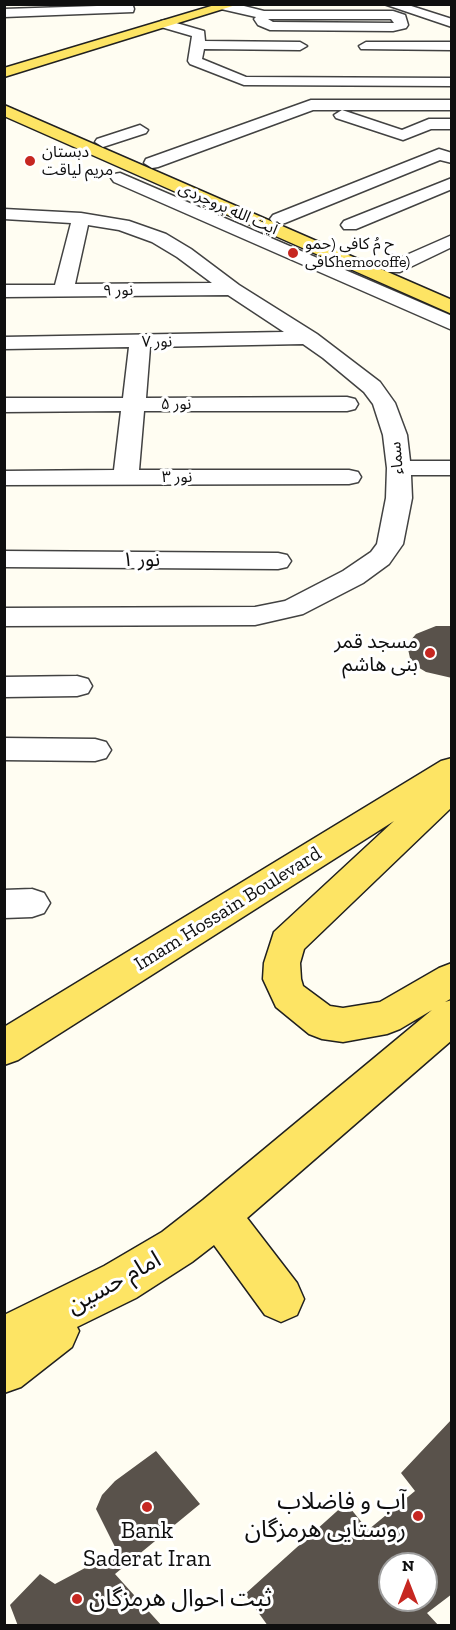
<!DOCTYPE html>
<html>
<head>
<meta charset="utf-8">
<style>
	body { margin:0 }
	#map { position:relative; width:456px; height:1630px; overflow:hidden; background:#fffdf2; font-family:"Zilla Slab",serif }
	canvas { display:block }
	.frame { position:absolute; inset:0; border:6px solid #0f0f0f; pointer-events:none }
	.north { position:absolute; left:378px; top:1552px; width:60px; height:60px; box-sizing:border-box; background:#fff; border:2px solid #9f9f9f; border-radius:50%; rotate:0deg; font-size:16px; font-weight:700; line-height:24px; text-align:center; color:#0f0f0f }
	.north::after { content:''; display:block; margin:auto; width:21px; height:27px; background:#c62721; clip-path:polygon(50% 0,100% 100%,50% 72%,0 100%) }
</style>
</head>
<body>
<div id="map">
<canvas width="456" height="1630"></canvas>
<div class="frame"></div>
<div class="north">N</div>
</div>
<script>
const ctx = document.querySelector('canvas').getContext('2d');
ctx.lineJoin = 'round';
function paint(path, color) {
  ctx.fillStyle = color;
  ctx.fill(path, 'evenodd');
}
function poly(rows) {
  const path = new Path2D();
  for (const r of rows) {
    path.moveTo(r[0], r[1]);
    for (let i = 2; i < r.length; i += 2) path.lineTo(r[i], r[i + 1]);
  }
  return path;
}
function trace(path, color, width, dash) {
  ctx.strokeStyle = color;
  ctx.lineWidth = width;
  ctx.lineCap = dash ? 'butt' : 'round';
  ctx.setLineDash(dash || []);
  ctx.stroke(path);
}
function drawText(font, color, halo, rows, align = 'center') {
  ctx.font = font + ' "Zilla Slab","Noto Sans Arabic",serif';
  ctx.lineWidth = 6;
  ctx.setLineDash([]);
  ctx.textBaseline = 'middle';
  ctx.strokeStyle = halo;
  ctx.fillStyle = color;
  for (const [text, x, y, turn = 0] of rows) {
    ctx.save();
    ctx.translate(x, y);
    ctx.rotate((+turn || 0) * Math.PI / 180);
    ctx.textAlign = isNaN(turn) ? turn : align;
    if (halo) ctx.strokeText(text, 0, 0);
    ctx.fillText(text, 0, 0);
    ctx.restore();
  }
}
paint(poly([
	[436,626,452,626,452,678,426,672,416,666,410,658,408,649,410,641,416,634],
	[452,1419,452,1594,427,1613,439,1626,268,1626,245,1594,346,1503,368,1530,415,1491,401,1473],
	[390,1564,426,1564,426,1600,390,1600],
	[156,1451,200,1504,115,1574,162,1626,18,1626,10,1605,40,1574,55,1584,117,1551,96,1509,102,1495,115,1481]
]), '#59524b');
const minor = poly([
	[221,4,236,4,264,11,393,11,405,15,408,25,406,28,393,31,270,30,258,25,254,19,256,17,221,9,221,4],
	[268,19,391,19,394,23,273,22,268,19],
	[384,4,405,4,452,19,452,27,384,4],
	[128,5,133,6,134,9,133,12,4,17,4,9,128,5],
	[166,20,204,31,205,41,300,42,307,46,300,50,204,49,202,59,246,77,452,78,452,86,244,85,190,64,188,61,192,36,161,27,159,24,161,21,166,20],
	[366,42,452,42,452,50,361,49,359,46,366,42],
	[311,100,452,100,452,110,313,110,158,167,152,168,144,163,146,159,311,100],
	[342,110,402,130,429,119,452,119,452,129,431,129,403,140,336,118,334,115,342,110],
	[140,125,148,130,146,133,103,147,95,142,97,139,140,125],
	[439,149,452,153,452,163,440,160,285,223,279,224,273,223,270,219,273,215,439,149],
	[120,173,452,316,452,330,114,182,111,178,114,174,120,173],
	[452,178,452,189,356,229,344,229,341,225,344,221,452,178],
	[4,209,81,213,129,221,166,234,191,249,239,285,317,334,380,382,395,403,407,435,410,461,452,461,452,475,411,475,412,498,403,544,389,564,363,583,303,614,255,625,4,626,4,608,255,607,285,601,343,571,371,552,377,544,386,498,387,468,383,435,373,404,364,392,323,358,303,344,150,347,146,398,347,397,355,399,358,404,355,409,347,411,144,411,139,470,349,470,358,472,361,477,358,482,349,484,4,485,4,471,114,470,121,411,4,412,4,398,123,398,129,347,4,349,4,337,284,332,228,295,4,297,4,285,55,285,71,223,4,219,4,209],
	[88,225,119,230,152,242,177,257,212,283,75,284,88,225],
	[452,235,452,247,400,272,386,272,383,268,386,264,452,235],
	[4,551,278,553,287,555,291,561,287,567,278,569,4,567,4,551],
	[77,676,88,679,92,686,88,693,77,696,4,697,4,677,77,676],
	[4,738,95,739,106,742,111,750,106,758,95,761,4,760,4,738],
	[32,889,44,893,50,903,44,913,32,917,4,918,4,890,32,889]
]);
const major = poly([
	[218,4,239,4,4,77,4,68,218,4],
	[4,105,452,300,452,314,4,116,4,105],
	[452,758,452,807,304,949,300,963,301,979,303,986,330,1006,343,1008,380,1002,439,968,452,963,452,998,445,1002,452,1000,452,1040,247,1218,297,1283,304,1299,297,1315,281,1322,265,1315,214,1245,192,1262,136,1298,77,1327,79,1331,72,1347,21,1387,4,1393,4,1315,104,1266,162,1232,203,1200,432,1010,400,1029,387,1034,343,1042,322,1039,309,1034,276,1007,263,979,264,963,274,932,394,821,18,1060,4,1065,4,1027,441,761,452,758]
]);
trace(minor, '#424242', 3);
trace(major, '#202020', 3);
paint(minor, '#fff');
paint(major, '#fde464');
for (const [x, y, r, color] of [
	[30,161,6,"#c62721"],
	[293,253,6,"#c62721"],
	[430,653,6,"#c62721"],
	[147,1507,6,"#c62721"],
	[418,1516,6,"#c62721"],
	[77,1599,6,"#c62721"]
]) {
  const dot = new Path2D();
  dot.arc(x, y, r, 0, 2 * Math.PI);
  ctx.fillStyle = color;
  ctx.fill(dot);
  trace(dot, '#fff', 2);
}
drawText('16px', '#0f0f0f', '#fff', [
	["دبستان",42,152],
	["مریم لیاقت",42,170],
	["حِ مُ کافی (حمو",305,244],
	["کافیhemocoffe)",305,262]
], 'left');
drawText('16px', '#0f0f0f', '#fff', [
	["آیت الله بروجردی",228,209,24],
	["نور ۹",118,290],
	["نور ۷",157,342,-1],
	["نور ۵",176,404],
	["سماء",397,458,-95],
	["نور ۳",177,477]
]);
drawText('20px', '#0f0f0f', '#fff', [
	["نور ۱",141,560],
	["Imam Hossain Boulevard",228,909,-32]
]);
drawText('20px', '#0f0f0f', '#fff', [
	["مسجد قمر",418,642],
	["بنی هاشم",418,665]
], 'right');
drawText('24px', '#0f0f0f', '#fff', [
	["امام حسین",114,1283,-29]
]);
drawText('24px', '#0f0f0f', '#fff', [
	["آب و فاضلاب",406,1502],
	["روستایی هرمزگان",406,1530],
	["Bank",147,1531,"center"],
	["Saderat Iran",147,1559,"center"],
	["ثبت احوال هرمزگان",89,1599,"left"]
], 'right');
</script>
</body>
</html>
